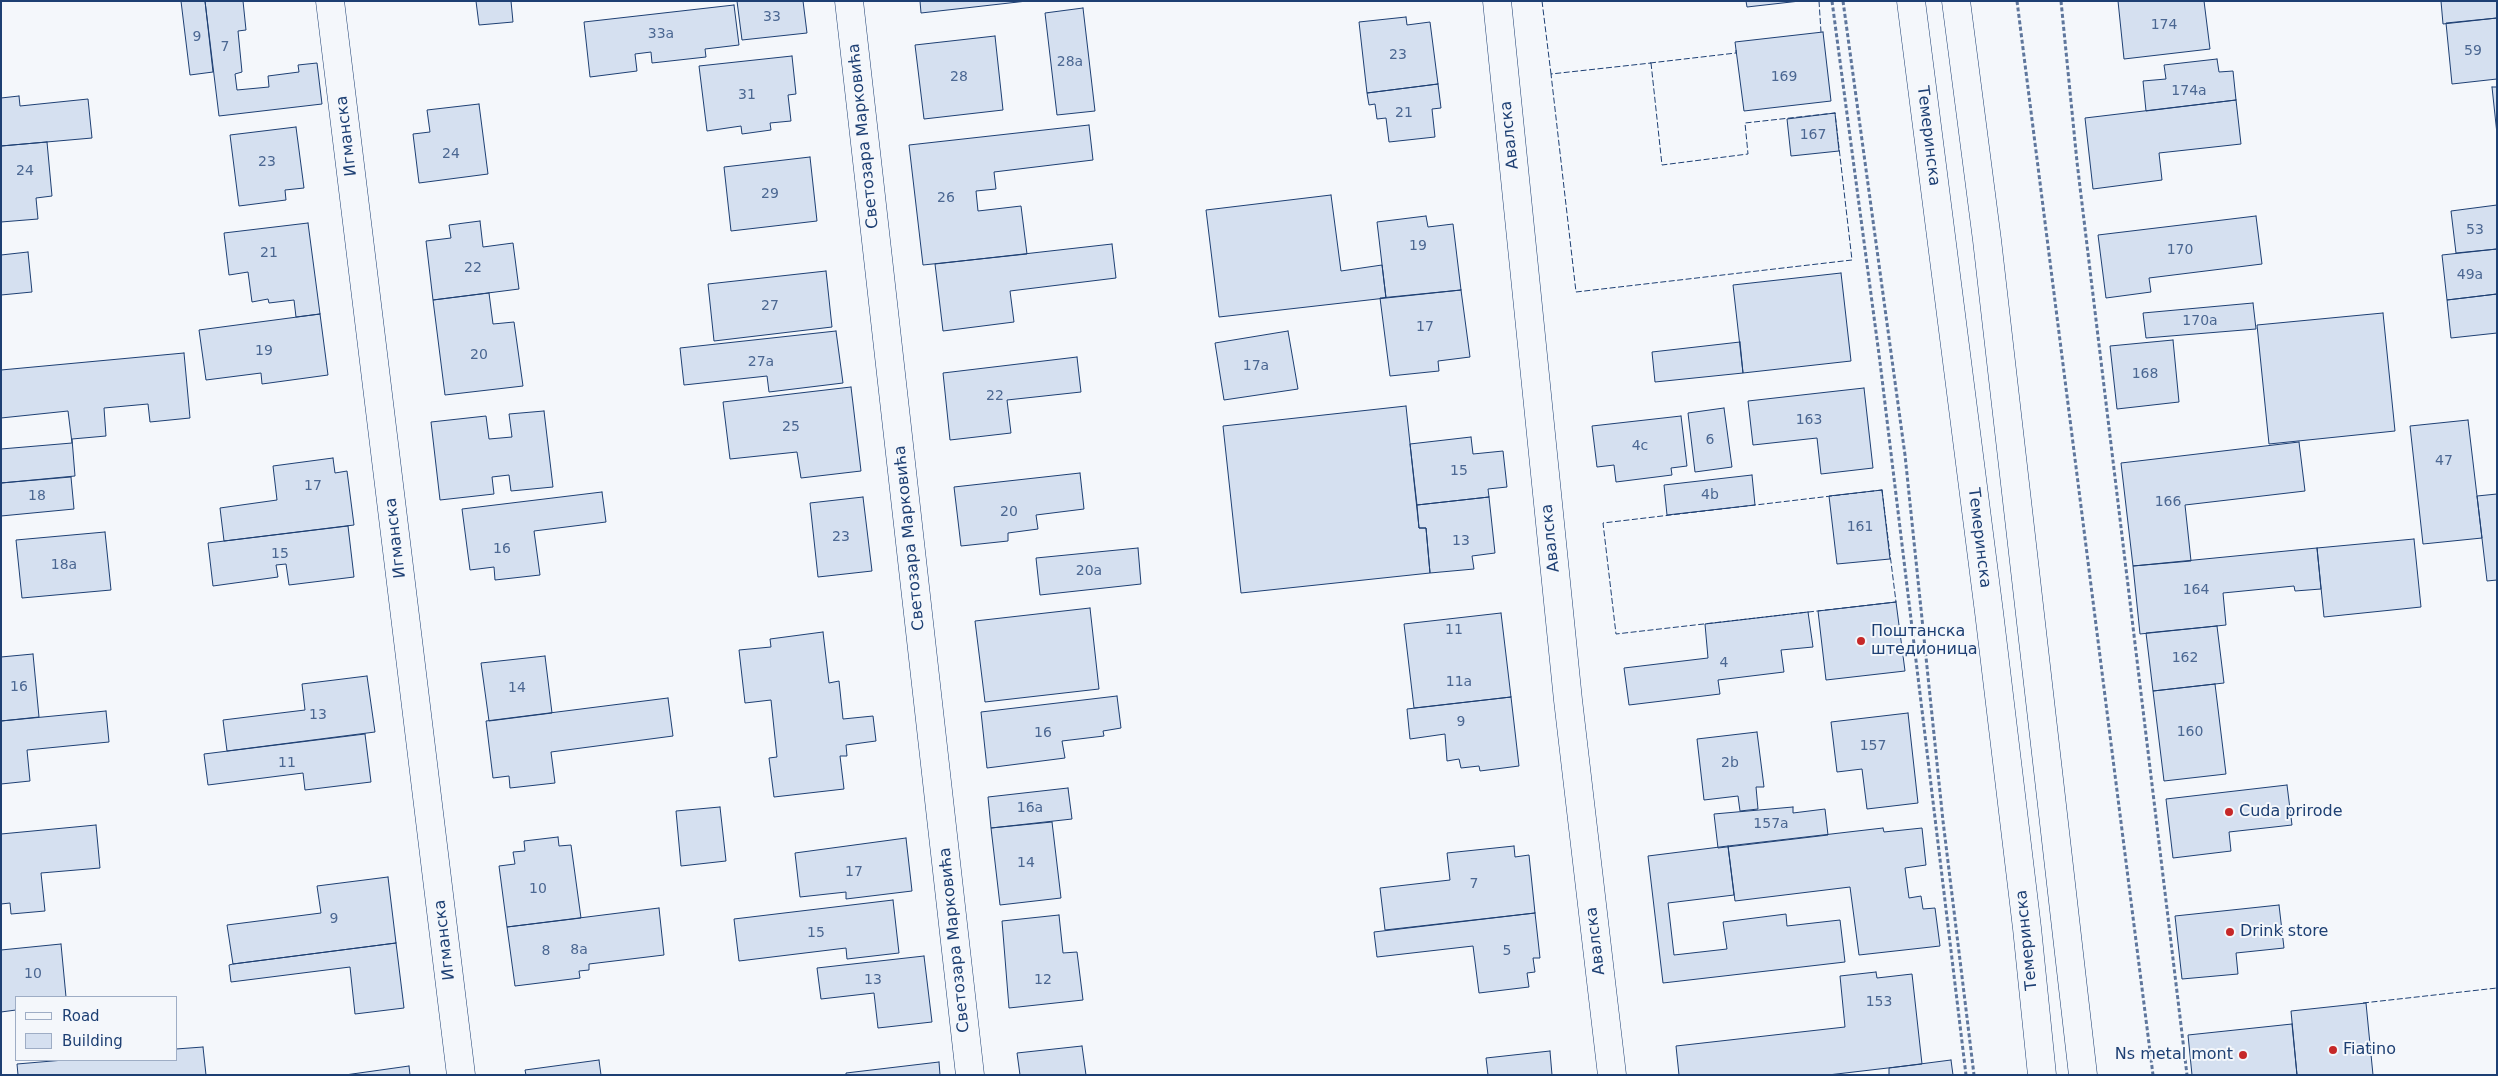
<!DOCTYPE html>
<html>
<head>
<meta charset="utf-8">
<style>
	body { margin:0 }
	#map { position:relative; width:2498px; height:1076px; overflow:hidden; background:#f4f7fb; font-family:"DejaVu Sans",sans-serif }
	canvas { display:block }
	.frame { position:absolute; inset:0; border:2px solid #1d3f73; pointer-events:none }
	.legend { position:absolute; left:15px; top:996px; width:162px; height:65px; box-sizing:border-box; background:#f4f7fb; border:1px solid #9eadc5; margin:0; padding:6px 9px; list-style:none; font-size:15px; color:#1d3f73 }
	.legend li { display:flex; align-items:center; gap:10px; height:25px }
	.legend b { width:25px; border:1px solid #9eadc5 }
</style>
</head>
<body>
<div id="map">
<canvas width="2498" height="1076"></canvas>
<div class="frame"></div>
<ul class="legend">
<li><b style="height:6px;background:#f4f7fb"></b>Road</li>
<li><b style="height:14px;background:#d5e0f0"></b>Building</li>
</ul>
</div>
<script>
const ctx = document.querySelector('canvas').getContext('2d');
ctx.lineJoin = 'round';
function paint(path, color) {
  ctx.fillStyle = color;
  ctx.fill(path, 'evenodd');
}
function poly(rows) {
  const path = new Path2D();
  for (const r of rows) {
    path.moveTo(r[0], r[1]);
    for (let i = 2; i < r.length; i += 2) path.lineTo(r[i], r[i + 1]);
  }
  return path;
}
function trace(path, color, width, dash) {
  ctx.strokeStyle = color;
  ctx.lineWidth = width;
  ctx.lineCap = dash ? 'butt' : 'round';
  ctx.setLineDash(dash || []);
  ctx.stroke(path);
}
function drawText(font, color, halo, rows, align = 'center') {
  ctx.font = font + ' "DejaVu Sans",sans-serif';
  ctx.lineWidth = 4;
  ctx.setLineDash([]);
  ctx.textBaseline = 'middle';
  ctx.strokeStyle = halo;
  ctx.fillStyle = color;
  for (const [text, x, y, turn = 0] of rows) {
    ctx.save();
    ctx.translate(x, y);
    ctx.rotate((+turn || 0) * Math.PI / 180);
    ctx.textAlign = isNaN(turn) ? turn : align;
    if (halo) ctx.strokeText(text, 0, 0);
    ctx.fillText(text, 0, 0);
    ctx.restore();
  }
}
const building = poly([
	[181,1,205,1,213,72,190,75,181,1],
	[205,1,243,1,246,30,238,31,242,72,235,74,237,90,269,87,268,76,299,72,298,65,317,63,322,104,219,116,205,1],
	[476,1,511,1,513,22,479,25,476,1],
	[737,1,803,1,807,33,742,40,737,1],
	[920,1,1027,1,921,13,920,1],
	[1746,1,1800,1,1747,7,1746,1],
	[2118,1,2204,1,2210,49,2124,59,2118,1],
	[2441,1,2497,1,2497,18,2443,24,2441,1],
	[734,5,739,45,705,49,706,57,652,63,651,52,635,54,637,71,590,77,584,22,734,5],
	[1083,8,1095,111,1057,115,1045,13,1083,8],
	[1406,17,1407,25,1430,22,1438,84,1367,93,1359,22,1406,17],
	[2497,18,2497,79,2452,84,2446,23,2497,18],
	[1823,32,1831,101,1744,111,1735,42,1823,32],
	[995,36,1003,110,924,119,915,45,995,36],
	[792,56,796,94,788,95,791,121,770,123,771,130,742,134,741,126,707,131,699,66,792,56],
	[2217,59,2219,72,2233,71,2236,100,2146,111,2143,81,2166,79,2164,65,2217,59],
	[1438,84,1441,108,1432,109,1435,137,1389,142,1386,118,1377,119,1375,104,1369,105,1367,93,1438,84],
	[2492,87,2497,87,2497,134,2492,87],
	[19,96,20,106,88,99,92,138,1,146,1,98,19,96],
	[2236,100,2241,144,2159,153,2162,180,2093,189,2085,118,2236,100],
	[479,104,488,174,419,183,413,134,430,132,427,110,479,104],
	[1835,113,1839,151,1791,156,1787,119,1835,113],
	[1089,125,1093,160,994,172,996,189,976,191,978,211,1021,206,1027,254,923,265,909,145,1089,125],
	[296,127,304,188,285,190,286,200,239,206,230,135,296,127],
	[47,142,52,196,36,198,38,219,1,222,1,146,47,142],
	[810,157,817,221,731,231,724,167,810,157],
	[1331,195,1341,271,1382,265,1386,298,1219,317,1206,210,1331,195],
	[2497,205,2497,249,2456,253,2451,211,2497,205],
	[1426,216,1428,227,1453,224,1461,290,1386,298,1377,222,1426,216],
	[2256,216,2262,264,2149,278,2151,292,2106,298,2098,235,2256,216],
	[480,221,483,247,513,243,519,289,433,300,426,241,451,238,449,225,480,221],
	[308,223,320,314,296,317,294,300,269,303,268,299,252,302,248,272,229,275,224,233,308,223],
	[1112,244,1116,278,1010,291,1014,322,943,331,935,264,1112,244],
	[2497,249,2497,294,2447,300,2442,255,2497,249],
	[28,252,32,292,1,295,1,255,28,252],
	[826,271,832,327,714,341,708,284,826,271],
	[1841,273,1851,361,1743,373,1733,285,1841,273],
	[1461,290,1470,357,1438,361,1439,371,1390,376,1380,298,1461,290],
	[489,293,493,324,514,322,523,386,445,395,433,300,489,293],
	[2497,294,2497,333,2451,338,2447,300,2497,294],
	[2253,303,2256,329,2146,338,2143,313,2253,303],
	[2383,313,2395,431,2269,444,2257,325,2383,313],
	[320,314,328,375,262,384,261,373,206,380,199,330,320,314],
	[836,331,843,383,769,392,767,376,684,385,680,348,836,331],
	[1288,331,1298,389,1224,400,1215,343,1288,331],
	[2173,340,2179,402,2117,409,2110,346,2173,340],
	[1740,342,1743,373,1655,382,1652,352,1740,342],
	[184,353,190,418,150,422,148,404,104,408,106,436,72,439,75,476,1,483,1,449,72,443,68,411,1,418,1,370,184,353],
	[1077,357,1081,392,1007,400,1011,433,950,440,943,373,1077,357],
	[851,387,861,471,801,478,797,452,730,459,723,402,851,387],
	[1864,388,1873,468,1821,474,1817,438,1753,445,1748,401,1864,388],
	[1406,406,1419,528,1426,528,1430,573,1241,593,1223,426,1406,406],
	[1724,408,1732,467,1695,472,1688,413,1724,408],
	[544,411,553,487,511,491,509,475,492,477,494,494,440,500,431,422,486,416,489,439,512,437,509,414,544,411],
	[1681,416,1687,466,1671,468,1672,475,1616,482,1614,465,1597,467,1592,426,1681,416],
	[2468,420,2482,538,2423,544,2410,426,2468,420],
	[1471,437,1473,454,1503,451,1507,487,1488,489,1489,497,1417,505,1410,444,1471,437],
	[2299,442,2305,491,2185,505,2191,561,2133,566,2121,463,2299,442],
	[333,458,335,473,347,471,354,525,224,541,220,508,277,500,273,466,333,458],
	[1080,473,1084,509,1036,515,1038,529,1008,533,1008,541,961,546,954,487,1080,473],
	[1752,475,1755,505,1667,515,1664,485,1752,475],
	[71,477,74,509,1,516,1,483,71,477],
	[1882,490,1890,559,1837,564,1829,496,1882,490],
	[602,492,606,522,534,531,540,575,495,580,494,567,470,570,462,509,602,492],
	[2497,494,2497,580,2487,581,2477,496,2497,494],
	[863,497,872,571,818,577,810,503,863,497],
	[1489,497,1495,553,1472,556,1474,569,1430,573,1426,528,1419,528,1417,505,1489,497],
	[348,526,354,577,289,585,286,564,276,565,278,577,213,586,208,543,348,526],
	[105,532,111,590,22,598,16,540,105,532],
	[2414,539,2421,607,2324,617,2317,548,2414,539],
	[1138,548,1141,584,1040,595,1036,558,1138,548],
	[2317,548,2321,589,2295,591,2294,586,2223,593,2226,625,2140,634,2133,566,2317,548],
	[1896,602,1905,671,1826,680,1818,611,1896,602],
	[1090,608,1099,689,985,702,975,621,1090,608],
	[1808,612,1813,647,1781,650,1784,672,1718,680,1720,694,1629,705,1624,668,1708,658,1705,624,1808,612],
	[1501,613,1511,697,1414,708,1404,624,1501,613],
	[2217,626,2224,683,2153,691,2146,633,2217,626],
	[823,632,829,683,839,681,843,719,873,716,876,741,846,745,847,756,840,756,844,789,774,797,769,758,777,757,771,700,745,703,739,650,771,647,770,639,823,632],
	[33,654,39,717,1,721,1,657,33,654],
	[545,656,552,713,489,721,481,663,545,656],
	[367,676,375,732,227,751,223,720,305,710,302,684,367,676],
	[2215,684,2226,774,2164,781,2153,691,2215,684],
	[1117,696,1121,728,1103,731,1104,736,1062,741,1065,758,987,768,981,712,1117,696],
	[1511,697,1519,766,1480,771,1479,766,1461,768,1459,759,1447,761,1445,734,1410,739,1407,709,1511,697],
	[668,698,673,736,551,752,555,783,510,788,509,776,493,778,486,721,668,698],
	[106,711,109,742,27,750,30,781,1,784,1,721,106,711],
	[1908,713,1918,803,1867,809,1862,769,1837,772,1831,722,1908,713],
	[1757,732,1764,787,1756,787,1758,809,1740,811,1738,796,1704,800,1697,739,1757,732],
	[365,734,371,782,305,790,303,773,208,785,204,754,365,734],
	[2287,785,2292,825,2229,832,2231,851,2173,858,2166,799,2287,785],
	[1068,788,1072,819,991,828,988,797,1068,788],
	[720,807,726,861,681,866,676,811,720,807],
	[1793,807,1793,813,1825,809,1828,835,1718,848,1714,814,1793,807],
	[1052,822,1061,898,1000,905,991,828,1052,822],
	[96,825,100,868,41,873,45,911,11,914,10,903,1,904,1,834,96,825],
	[1883,828,1884,832,1922,828,1926,865,1905,868,1909,898,1921,896,1923,909,1935,908,1940,946,1859,955,1850,887,1735,901,1728,846,1883,828],
	[558,837,559,846,571,845,581,918,507,927,499,866,515,864,513,852,525,851,524,841,558,837],
	[906,838,912,891,846,899,846,892,800,897,795,853,906,838],
	[1514,846,1515,857,1529,855,1535,913,1385,930,1380,888,1450,880,1447,853,1514,846],
	[1728,846,1734,895,1668,903,1674,955,1727,949,1723,922,1786,914,1787,926,1840,920,1845,962,1663,983,1648,856,1728,846],
	[388,877,396,943,233,964,227,925,321,913,317,886,388,877],
	[893,900,899,953,847,959,846,948,739,961,734,919,893,900],
	[2279,905,2284,948,2236,953,2238,974,2182,979,2175,916,2279,905],
	[659,908,664,955,589,964,589,970,579,971,580,978,515,986,507,927,659,908],
	[1535,913,1540,958,1533,958,1535,972,1527,973,1529,987,1479,993,1473,946,1377,957,1374,932,1535,913],
	[1059,915,1063,953,1077,952,1083,1000,1009,1008,1002,921,1059,915],
	[396,943,404,1008,355,1014,350,967,231,982,229,965,233,964,396,943],
	[61,944,66,997,16,997,16,1010,1,1012,1,950,61,944],
	[924,956,932,1022,878,1028,874,993,821,999,817,968,924,956],
	[1876,972,1877,978,1912,974,1922,1064,1828,1075,1679,1075,1676,1046,1845,1027,1840,976,1876,972],
	[2366,1003,2373,1075,2297,1075,2291,1011,2366,1003],
	[2292,1024,2297,1075,2192,1075,2188,1035,2292,1024],
	[1082,1046,1086,1075,1020,1075,1017,1053,1082,1046],
	[203,1047,206,1075,18,1075,17,1064,64,1060,176,1060,176,1049,203,1047],
	[1550,1051,1552,1075,1488,1075,1486,1058,1550,1051],
	[599,1060,601,1075,526,1075,525,1070,599,1060],
	[1951,1060,1953,1075,1889,1075,1889,1068,1951,1060],
	[939,1062,940,1075,846,1075,846,1073,939,1062],
	[409,1066,410,1075,345,1075,409,1066]
]);
paint(building, '#d5e0f0');
trace(building, '#1d3f73', 1);
const minor = poly([
	[330,1,461,1075],
	[849,1,970,1075],
	[1497,1,1568,700,1612,1075]
]);
const secondary = poly([
	[1911,1,1989,612,2027,928,2042,1075],
	[1956,1,1987,240,2083,1075]
]);
trace(minor, '#1d3f73', 29);
trace(secondary, '#1d3f73', 29);
trace(poly([
	[1832,1,1880,362,1966,1075],
	[1843,1,1905,455,1943,821,1974,1075],
	[2017,1,2153,1075],
	[2061,1,2077,162,2187,1075]
]), '#5e769c', 3, [4, 2.5]);
trace(minor, '#f4f7fb', 28);
trace(secondary, '#f4f7fb', 28);
trace(poly([
	[1542,1,1551,74,1553,74],
	[1819,1,1821,32],
	[1650,63,1736,53,1736,50],
	[1651,63,1662,165,1748,154,1745,123,1835,113,1852,260,1576,292,1551,74,1651,63],
	[1882,490,1896,602,1616,634,1603,523,1882,490],
	[2363,1003,2497,988]
]), '#1d3f73', 1, [6, 2.5]);
for (const [x, y, r, color] of [
	[1861,641,5,"#c62828"],
	[2229,812,5,"#c62828"],
	[2230,932,5,"#c62828"],
	[2333,1050,5,"#c62828"],
	[2243,1055,5,"#c62828"]
]) {
  const dot = new Path2D();
  dot.arc(x, y, r, 0, 2 * Math.PI);
  ctx.fillStyle = color;
  ctx.fill(dot);
  trace(dot, '#f4f7fb', 2);
}
drawText('14px', '#4b6792', null, [
	["33",772,17],
	["174",2164,25],
	["33a",661,34],
	["9",197,37],
	["7",225,47],
	["59",2473,51],
	["23",1398,55],
	["28a",1070,62],
	["28",959,77],
	["169",1784,77],
	["174a",2189,91],
	["31",747,95],
	["21",1404,113],
	["167",1813,135],
	["24",451,154],
	["23",267,162],
	["24",25,171],
	["29",770,194],
	["26",946,198],
	["53",2475,230],
	["19",1418,246],
	["170",2180,250],
	["21",269,253],
	["22",473,268],
	["49a",2470,275],
	["27",770,306],
	["170a",2200,321],
	["17",1425,327],
	["19",264,351],
	["20",479,355],
	["27a",761,362],
	["17a",1256,366],
	["168",2145,374],
	["22",995,396],
	["163",1809,420],
	["25",791,427],
	["6",1710,440],
	["4c",1640,446],
	["47",2444,461],
	["15",1459,471],
	["17",313,486],
	["4b",1710,495],
	["18",37,496],
	["166",2168,502],
	["20",1009,512],
	["161",1860,527],
	["23",841,537],
	["13",1461,541],
	["16",502,549],
	["15",280,554],
	["18a",64,565],
	["20a",1089,571],
	["164",2196,590],
	["11",1454,630],
	["162",2185,658],
	["4",1724,663],
	["11a",1459,682],
	["16",19,687],
	["14",517,688],
	["13",318,715],
	["9",1461,722],
	["160",2190,732],
	["16",1043,733],
	["157",1873,746],
	["11",287,763],
	["2b",1730,763],
	["16a",1030,808],
	["157a",1771,824],
	["14",1026,863],
	["17",854,872],
	["7",1474,884],
	["10",538,889],
	["9",334,919],
	["15",816,933],
	["8a",579,950],
	["8",546,951],
	["5",1507,951],
	["10",33,974],
	["13",873,980],
	["12",1043,980],
	["153",1879,1002]
]);
drawText('16px', '#1d3f73', '#f4f7fb', [
	["Авалска",1510,135,-96],
	["Игманска",347,136,-97],
	["Светозара Марковића",864,136,-96],
	["Темеринска",1928,136,83],
	["Игманска",396,538,-97],
	["Светозара Марковића",910,538,-96],
	["Авалска",1551,538,-96],
	["Темеринска",1979,538,83],
	["Игманска",445,940,-97],
	["Светозара Марковића",955,940,-96],
	["Темеринска",2027,940,-96],
	["Авалска",1596,941,-97]
]);
drawText('16px', '#1d3f73', '#f4f7fb', [
	["Поштанска",1871,632],
	["штедионица",1871,650],
	["Cuda prirode",2239,812],
	["Drink store",2240,932],
	["Fiatino",2343,1050],
	["Ns metal mont",2233,1055,"right"]
], 'left');
</script>
</body>
</html>
